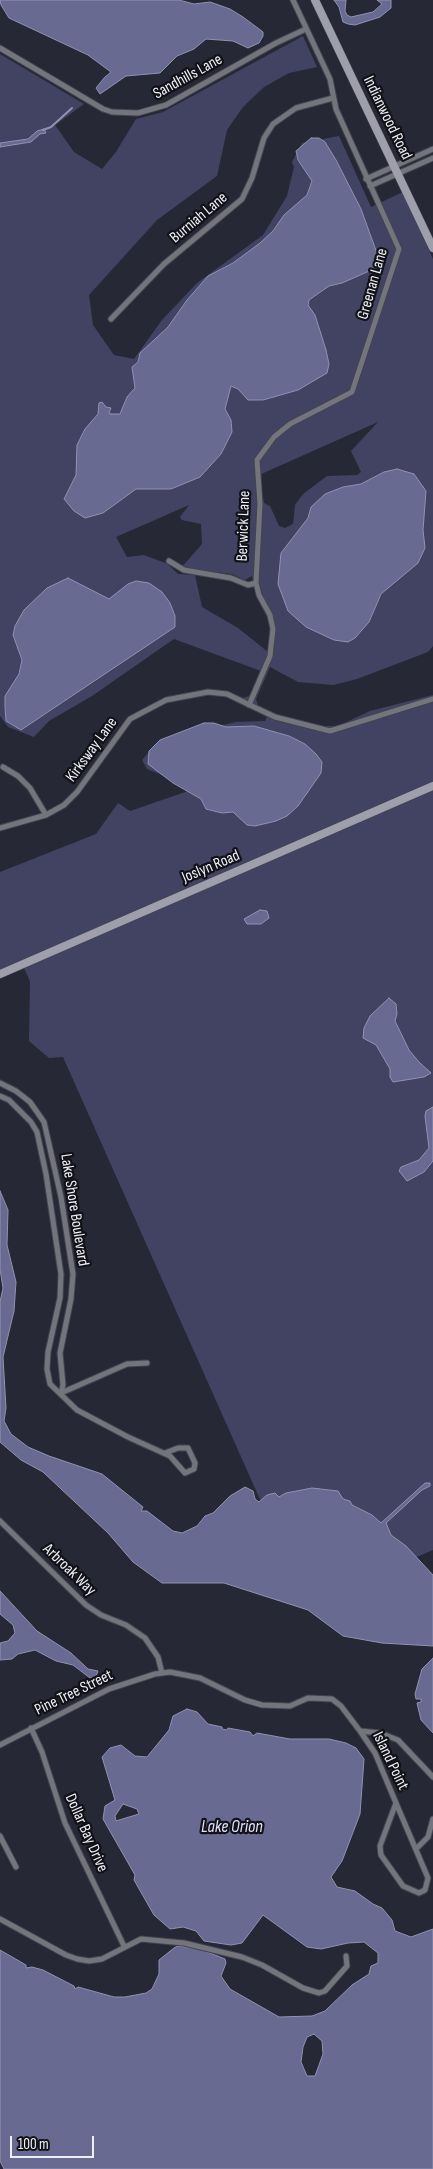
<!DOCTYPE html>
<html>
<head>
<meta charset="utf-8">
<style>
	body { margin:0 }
	#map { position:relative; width:433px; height:2169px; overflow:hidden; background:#272836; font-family:"Sofia Sans Condensed",sans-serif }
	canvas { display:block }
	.scale { position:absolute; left:10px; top:2136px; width:84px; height:22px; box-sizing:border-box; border:2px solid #eeeff8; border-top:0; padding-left:6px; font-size:15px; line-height:18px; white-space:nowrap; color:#eeeff8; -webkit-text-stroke:4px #111117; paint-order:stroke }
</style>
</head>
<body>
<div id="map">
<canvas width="433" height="2169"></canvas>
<div class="scale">100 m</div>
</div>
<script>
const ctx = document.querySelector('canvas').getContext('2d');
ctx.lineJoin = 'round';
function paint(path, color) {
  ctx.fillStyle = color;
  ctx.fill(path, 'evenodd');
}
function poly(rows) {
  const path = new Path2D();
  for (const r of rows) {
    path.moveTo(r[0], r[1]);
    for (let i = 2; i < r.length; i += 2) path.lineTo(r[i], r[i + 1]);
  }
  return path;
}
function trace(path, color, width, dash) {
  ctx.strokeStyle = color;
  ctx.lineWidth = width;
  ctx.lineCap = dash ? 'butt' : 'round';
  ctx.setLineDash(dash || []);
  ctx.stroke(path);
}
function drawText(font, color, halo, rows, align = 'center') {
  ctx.font = font + ' "Sofia Sans Condensed",sans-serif';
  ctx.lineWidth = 4.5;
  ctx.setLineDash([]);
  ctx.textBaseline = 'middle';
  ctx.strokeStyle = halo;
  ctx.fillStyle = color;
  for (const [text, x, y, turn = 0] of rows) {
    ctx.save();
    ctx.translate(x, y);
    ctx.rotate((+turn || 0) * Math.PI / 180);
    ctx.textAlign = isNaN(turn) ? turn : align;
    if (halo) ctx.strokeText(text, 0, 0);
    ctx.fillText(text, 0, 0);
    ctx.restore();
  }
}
paint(poly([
	[303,36,317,67,289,73,264,87,243,107,227,130,217,176,157,220,89,295,93,325,114,355,134,359,162,320,197,283,263,235,287,196,294,167,292,162,302,143,339,136,371,207,403,192,433,259,433,646,428,652,357,679,333,685,298,682,270,667,256,699,258,706,277,714,318,726,338,726,370,711,433,695,433,1550,307,1605,63,1057,49,1058,29,1041,30,981,21,962,0,971,0,872,96,834,118,803,130,811,191,790,180,782,147,769,142,760,152,748,206,729,236,722,265,721,267,717,240,703,242,698,250,696,261,671,174,639,92,696,49,721,34,737,8,727,0,716,0,54,84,104,55,125,74,152,102,169,116,152,136,119,163,112],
	[378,422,351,451,361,472,357,475,327,476,303,494,295,505,293,524,285,528,279,526,270,506,264,503,259,475],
	[189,505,180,517,182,520,201,524,202,544,181,568,232,574,245,580,252,576,256,595,271,626,268,652,238,628,202,607,195,575,178,574,168,564,144,555,127,557,116,537]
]), '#424362');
const water = poly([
	[0,0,179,0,194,4,210,2,230,9,243,17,263,32,263,36,259,43,248,48,233,41,206,39,194,49,177,56,160,73,126,76,100,94,96,88,104,78,111,72,88,55,9,18,1,5,0,0],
	[334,0,346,0,345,11,347,15,351,17,373,12,382,4,377,0,391,0,391,8,380,17,355,25,348,24,343,22,339,7,334,0],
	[44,129,46,133,40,134,31,142,0,147,0,143,28,139,37,131,44,129],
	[311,138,319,138,325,142,336,160,361,209,378,256,378,263,374,269,342,283,329,286,309,300,308,305,315,315,326,350,329,364,327,373,298,390,263,400,248,400,238,389,231,386,225,409,231,420,232,432,221,454,200,477,171,489,136,489,103,513,85,518,74,511,64,499,76,475,77,445,85,429,98,414,99,403,102,402,106,407,111,408,109,413,111,414,120,414,127,397,135,388,132,367,138,362,140,353,168,327,187,300,208,276,233,263,260,243,273,231,284,215,307,195,312,181,298,160,296,151,311,138],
	[397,469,414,474,426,491,423,530,425,548,418,563,381,594,369,622,355,638,348,642,334,640,306,627,288,611,278,584,281,553,308,518,311,507,325,494,343,487,361,484,384,472,397,469],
	[68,578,109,599,128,584,136,581,149,583,162,592,170,603,175,616,175,627,21,730,6,721,5,707,5,696,19,674,22,660,13,635,15,626,24,610,47,588,68,578],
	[204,723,214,723,226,727,254,726,289,736,305,744,316,754,322,762,321,773,298,806,287,816,276,821,255,826,247,825,233,812,222,813,206,809,201,799,173,783,148,764,149,751,160,740,204,723],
	[260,910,267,911,269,918,261,924,247,924,244,919,260,910],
	[389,998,396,1004,397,1014,395,1021,409,1050,419,1062,431,1073,424,1077,393,1082,390,1077,390,1069,376,1045,363,1038,364,1028,370,1016,389,998],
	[433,1107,433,1161,424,1172,407,1181,399,1171,401,1167,419,1160,429,1148,425,1116,426,1111,433,1107],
	[0,1191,8,1210,7,1245,16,1282,14,1311,3,1357,6,1408,4,1421,11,1434,28,1447,49,1456,102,1474,143,1507,141,1511,147,1511,173,1531,182,1533,197,1526,205,1516,213,1513,230,1496,245,1487,253,1491,255,1499,259,1502,267,1495,275,1493,279,1497,286,1493,312,1488,338,1491,343,1499,350,1501,352,1505,372,1515,381,1523,425,1483,430,1483,430,1486,422,1490,386,1523,391,1535,406,1546,433,1575,433,1646,382,1643,343,1636,308,1610,224,1583,162,1583,133,1562,108,1533,43,1472,21,1460,0,1442,0,1302,3,1288,0,1269,0,1191],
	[0,1591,37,1631,71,1653,88,1669,98,1671,94,1681,73,1665,56,1661,35,1650,18,1654,12,1659,0,1660,0,1643,8,1641,15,1633,13,1625,0,1614,0,1591],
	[433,1658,433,1733,421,1720,417,1703,421,1702,421,1699,416,1699,415,1694,422,1669,433,1658],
	[187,1709,197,1712,208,1724,222,1727,222,1729,227,1730,228,1728,250,1732,253,1736,257,1733,290,1739,329,1739,346,1743,356,1748,364,1759,360,1814,342,1861,331,1877,337,1887,355,1891,373,1904,382,1908,392,1920,395,1931,411,1937,433,1929,433,2169,4,2169,0,2161,0,1950,26,1965,26,1968,32,1967,43,1970,74,1986,75,1989,78,1987,114,1997,125,1997,146,1993,152,1989,159,1974,159,1960,174,1948,178,1946,200,1949,225,1959,226,1963,221,1976,230,1989,279,2017,312,2016,325,2011,352,1985,369,1974,371,1966,378,1963,378,1953,364,1942,348,1943,321,1949,307,1947,263,1915,242,1943,231,1945,204,1941,196,1931,183,1927,170,1929,154,1915,134,1880,135,1875,103,1819,105,1806,115,1800,102,1757,110,1748,121,1745,135,1756,147,1757,169,1730,173,1716,187,1709],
	[123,1804,137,1809,139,1814,116,1821,115,1816,123,1804],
	[314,2034,322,2041,323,2054,315,2076,307,2076,301,2062,303,2047,307,2037,314,2034]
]);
paint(water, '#686a92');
trace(water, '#9092b1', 1);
trace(poly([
	[43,130,51,127,72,108]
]), '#9092b1', 2);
const street = poly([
	[0,48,103,109,112,112,138,113,166,105,276,43,306,29],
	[366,179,433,149],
	[370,186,433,158],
	[111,319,164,264,242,199,252,178,264,138,273,124,296,108,333,98],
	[169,561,184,570,231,578,248,585,256,583],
	[249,705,270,656,273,629,270,615,259,595,256,583,260,504,257,460,274,437,290,424,352,392,399,249,336,109,330,79,293,0],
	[3,767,18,776,30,788,46,815],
	[0,828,46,815,64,805,77,792,130,719,166,700,208,692,227,694,275,717,330,731,433,699],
	[0,1083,16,1091,30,1102,44,1122,61,1197,73,1274,71,1299,60,1353,63,1385,61,1393],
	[0,1096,9,1100,31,1122,37,1132,46,1174,61,1274,60,1298,48,1352,47,1369,50,1384,77,1410,128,1437,170,1456,185,1473,194,1469,195,1463,188,1448,178,1448,165,1453],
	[61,1393,127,1364,147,1363],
	[0,1521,86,1605,101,1615,126,1625,145,1638,158,1657,162,1673],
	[31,1728,42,1752,65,1823,124,1946],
	[360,1731,375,1753,396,1803,380,1846,381,1855,403,1886,419,1893,425,1890,428,1878,396,1803],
	[0,1745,109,1689,155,1674,170,1672,200,1678,245,1700,262,1705,290,1706,308,1698,332,1699,341,1706,360,1731,380,1733,398,1740,433,1777],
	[0,1836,16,1867],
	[416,1849,428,1837,433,1819],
	[0,1919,66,1955,77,1959,89,1961,102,1959,141,1939,184,1943,242,1957,262,1965,303,1988,319,1993,325,1991,347,1966,346,1956]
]);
const secondary = poly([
	[315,0,433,248],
	[0,974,433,786]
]);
trace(street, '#434451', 7);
trace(secondary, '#434451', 9);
trace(street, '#74747c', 5);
trace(secondary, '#9e9fab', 8);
drawText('16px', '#eeeff8', '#111117', [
	["Sandhills Lane",188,77,-29],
	["Indianwood Road",387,118,64],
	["Burniah Lane",199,218,-40],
	["Greenan Lane",373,284,-74],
	["Berwick Lane",244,526,-88],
	["Kirksway Lane",92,750,-54],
	["Joslyn Road",211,867,-23],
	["Lake Shore Boulevard",74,1210,81],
	["Arbroak Way",69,1570,44],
	["Pine Tree Street",74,1693,-26],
	["Island Point",390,1761,64],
	["Dollar Bay Drive",86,1833,66]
]);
drawText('italic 18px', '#e0e2fd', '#111117', [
	["Lake Orion",232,1827]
]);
</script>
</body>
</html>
